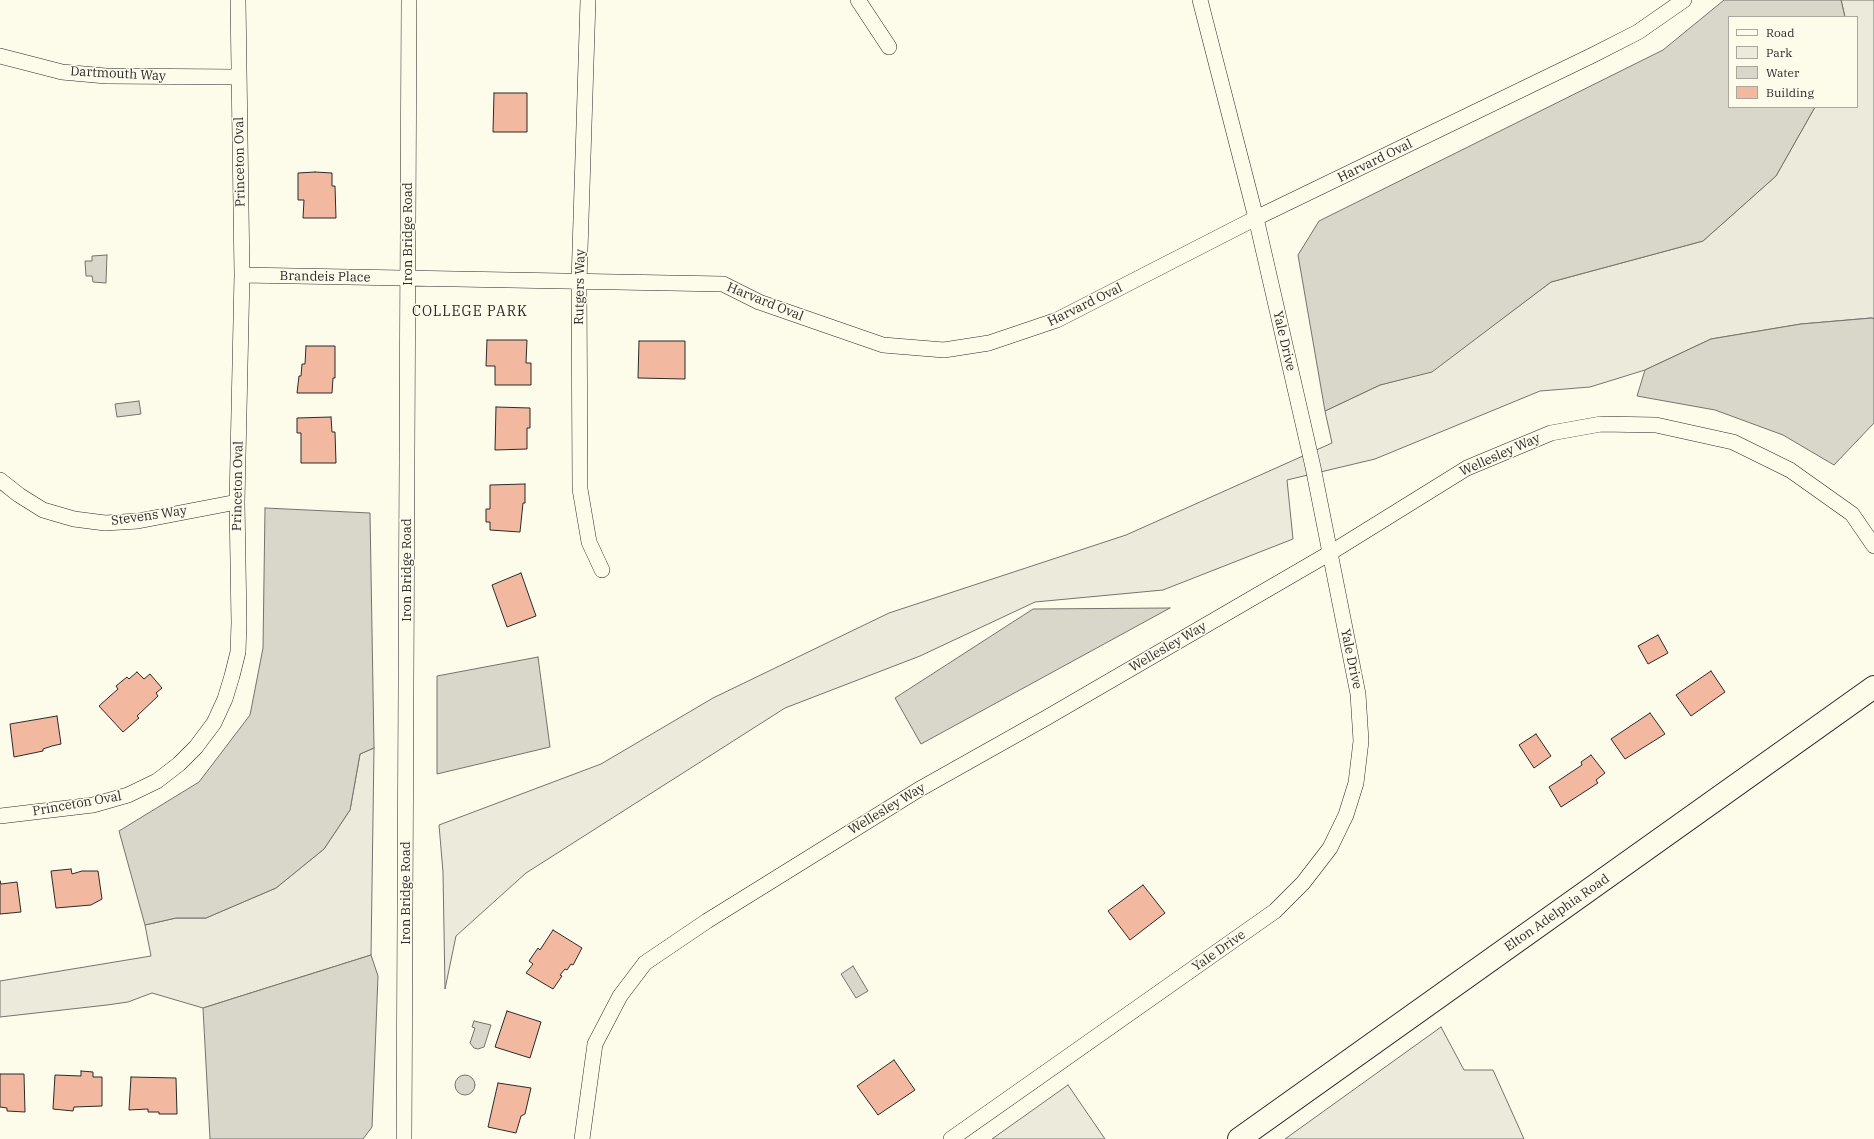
<!DOCTYPE html>
<html>
<head>
<meta charset="utf-8">
<style>
	body { margin:0 }
	#map { position:relative; width:1874px; height:1139px; overflow:hidden; background:#fdfbea; font-family:"IBM Plex Serif",serif }
	canvas { display:block }
	.legend { position:absolute; left:1728px; top:16px; width:130px; height:92px; box-sizing:border-box; background:#fdfbea; border:1px solid #a9a89e; margin:0; padding:5px 7px; list-style:none; font-size:12px; color:#2b2b2b }
	.legend li { display:flex; align-items:center; gap:8px; height:20px }
	.legend b { width:20px; border:1px solid #a9a89e }
</style>
</head>
<body>
<div id="map">
<canvas width="1874" height="1139"></canvas>
<ul class="legend">
<li><b style="height:5px;background:#fdfbea"></b>Road</li>
<li><b style="height:11px;background:#ecebdb"></b>Park</li>
<li><b style="height:11px;background:#d8d7c9"></b>Water</li>
<li><b style="height:11px;background:#f2b8a0"></b>Building</li>
</ul>
</div>
<script>
const ctx = document.querySelector('canvas').getContext('2d');
ctx.lineJoin = 'round';
function paint(path, color) {
  ctx.fillStyle = color;
  ctx.fill(path, 'evenodd');
}
function poly(rows) {
  const path = new Path2D();
  for (const r of rows) {
    if (r.length === 3) {
      path.moveTo(r[0] + r[2], r[1]);
      path.arc(r[0], r[1], r[2], 0, 2 * Math.PI);
      continue;
    }
    path.moveTo(r[0], r[1]);
    for (let i = 2; i < r.length; i += 2) path.lineTo(r[i], r[i + 1]);
  }
  return path;
}
function trace(path, color, width, dash) {
  ctx.strokeStyle = color;
  ctx.lineWidth = width;
  ctx.lineCap = dash ? 'butt' : 'round';
  ctx.setLineDash(dash || []);
  ctx.stroke(path);
}
function drawText(font, color, halo, rows, align = 'center') {
  ctx.font = font + ' "IBM Plex Serif",serif';
  ctx.lineWidth = 3;
  ctx.setLineDash([]);
  ctx.textBaseline = 'middle';
  ctx.strokeStyle = halo;
  ctx.fillStyle = color;
  for (const [text, x, y, turn = 0] of rows) {
    ctx.save();
    ctx.translate(x, y);
    ctx.rotate((+turn || 0) * Math.PI / 180);
    ctx.textAlign = isNaN(turn) ? turn : align;
    if (halo) ctx.strokeText(text, 0, 0);
    ctx.fillText(text, 0, 0);
    ctx.restore();
  }
}
const green = poly([
	[1841,0,1874,0,1874,319,1871,318,1801,324,1711,339,1645,370,1590,387,1540,391,1375,459,1287,480,1293,539,1163,590,1035,602,920,656,785,708,526,873,456,936,445,989,443,872,439,825,601,764,713,698,889,613,1126,535,1332,443,1325,411,1380,385,1432,371,1551,282,1703,241,1776,176,1815,107,1857,107,1857,17,1845,17,1841,0],
	[374,748,371,955,203,1008,152,993,128,1002,107,1005,0,1017,0,981,151,956,145,925,176,918,206,918,276,888,324,849,350,810,360,754,374,748],
	[1441,1027,1464,1070,1493,1070,1524,1139,1285,1139,1441,1027],
	[1068,1085,1105,1139,992,1139,1068,1085]
]);
paint(green, '#ecebdb');
trace(green, '#74746e', 1);
const water = poly([
	[1724,0,1841,0,1845,17,1729,17,1729,107,1815,107,1776,176,1703,241,1551,282,1432,372,1380,385,1325,411,1298,255,1319,221,1663,50,1724,0],
	[107,255,106,283,93,282,92,276,86,276,85,261,92,261,92,256,107,255],
	[1872,318,1874,319,1874,423,1834,465,1783,435,1715,410,1637,396,1645,370,1711,339,1801,324,1872,318],
	[139,401,141,414,117,417,115,404,139,401],
	[265,508,370,513,374,748,360,754,350,810,324,849,276,888,206,918,176,918,145,925,119,831,199,782,250,715,263,648,265,508],
	[1170,608,921,744,895,698,1033,609,1170,608],
	[538,657,550,747,437,774,437,676,538,657],
	[371,955,378,976,372,1127,363,1139,210,1139,203,1008,371,955],
	[853,966,868,991,856,998,841,974,853,966],
	[474,1021,491,1025,484,1047,478,1049,474,1048,470,1043,475,1028,472,1027,474,1021],
	[465,1085,10]
]);
paint(water, '#d8d7c9');
trace(water, '#74746e', 1);
const building = poly([
	[494,93,527,93,527,132,493,132,494,93],
	[315,172,332,173,332,186,335,186,336,218,303,218,304,200,298,200,298,173,315,172],
	[487,340,527,340,526,363,531,363,531,385,495,385,495,366,486,366,487,340],
	[639,341,685,341,685,379,638,378,639,341],
	[306,346,335,346,335,378,333,378,332,393,297,393,299,376,301,376,302,364,305,364,306,346],
	[496,407,530,408,530,428,527,428,527,449,495,450,496,407],
	[331,417,332,432,335,432,336,463,301,463,301,433,297,433,297,418,331,417],
	[525,484,525,503,523,503,520,532,490,530,490,522,486,522,486,509,490,509,490,485,525,484],
	[521,573,536,616,507,627,492,585,521,573],
	[1658,635,1668,653,1648,664,1638,646,1658,635],
	[1711,671,1725,692,1691,716,1676,695,1711,671],
	[137,672,144,679,150,674,162,688,156,693,158,696,137,716,139,718,123,732,99,706,118,689,116,686,127,677,129,679,137,672],
	[1650,713,1665,734,1625,759,1611,739,1650,713],
	[57,716,61,744,52,746,43,749,43,751,14,757,10,724,57,716],
	[1536,734,1551,756,1534,768,1519,745,1536,734],
	[1591,755,1605,773,1596,780,1598,783,1561,807,1549,787,1582,765,1581,762,1591,755],
	[71,869,72,874,82,871,98,871,102,899,91,905,56,908,51,871,71,869],
	[0,881,1,884,17,882,21,912,0,914,0,881],
	[1143,885,1165,913,1130,940,1108,911,1143,885],
	[553,930,582,948,573,965,571,964,567,970,565,969,560,975,562,976,553,989,526,973,533,964,529,961,538,948,540,950,553,930],
	[507,1011,541,1022,530,1058,495,1047,507,1011],
	[894,1060,915,1090,878,1115,857,1086,894,1060],
	[81,1071,93,1072,93,1077,102,1077,102,1106,74,1107,73,1111,53,1109,55,1075,81,1076,81,1071],
	[0,1074,24,1074,25,1112,7,1111,7,1108,0,1107,0,1074],
	[131,1077,176,1078,177,1114,159,1114,159,1112,148,1112,148,1109,129,1110,131,1077],
	[498,1083,531,1088,525,1114,521,1116,516,1133,488,1127,498,1083]
]);
paint(building, '#f2b8a0');
trace(building, '#2b2b2b', 1);
const street = poly([
	[588,0,579,282,580,489,589,542,602,570],
	[858,0,889,47],
	[0,56,62,72,106,76,238,77],
	[242,275,723,284,759,302,883,345,944,350,989,343,1057,320,1256,218,1593,55,1638,32,1684,0],
	[0,480,19,495,43,510,74,519,105,523,138,521,237,502],
	[0,816,93,805,128,795,157,781,179,764,196,747,214,723,225,699,232,676,238,652,239,623,237,502,242,275,238,0],
	[404,1139,409,0],
	[582,1139,595,1044,620,996,645,963,707,921,918,790,1046,718,1330,553,1467,468,1551,433,1601,424,1656,425,1733,442,1790,470,1852,514,1874,546],
	[951,1139,1275,911,1303,883,1330,848,1346,815,1356,783,1361,741,1358,694,1313,467,1256,218,1200,0]
]);
const primary = poly([
	[1239,1139,1874,687]
]);
trace(street, '#2b2b2b', 16);
trace(primary, '#2b2b2b', 24);
trace(street, '#fdfbea', 15);
trace(primary, '#fdfbea', 22);
drawText('13px', '#2b2b2b', '#fdfbea', [
	["Dartmouth Way",118,74,3],
	["Harvard Oval",1375,161,-26],
	["Princeton Oval",240,162,-91],
	["Iron Bridge Road",408,234,-90],
	["Brandeis Place",325,277,1],
	["Rutgers Way",580,287,-89],
	["Harvard Oval",765,302,22],
	["Harvard Oval",1085,305,-26],
	["Yale Drive",1284,341,77],
	["Wellesley Way",1500,455,-24],
	["Princeton Oval",238,486,-89],
	["Stevens Way",149,516,-8],
	["Iron Bridge Road",407,570,-90],
	["Wellesley Way",1168,647,-30],
	["Yale Drive",1351,659,78],
	["Princeton Oval",77,804,-10],
	["Wellesley Way",887,809,-31],
	["Iron Bridge Road",406,893,-90],
	["Elton Adelphia Road",1557,913,-35],
	["Yale Drive",1219,951,-35]
]);
ctx.letterSpacing = '1px';
drawText('14px', '#2b2b2b', '#fdfbea', [
	["COLLEGE PARK",470,312]
]);
ctx.letterSpacing = '0px';
</script>
</body>
</html>
